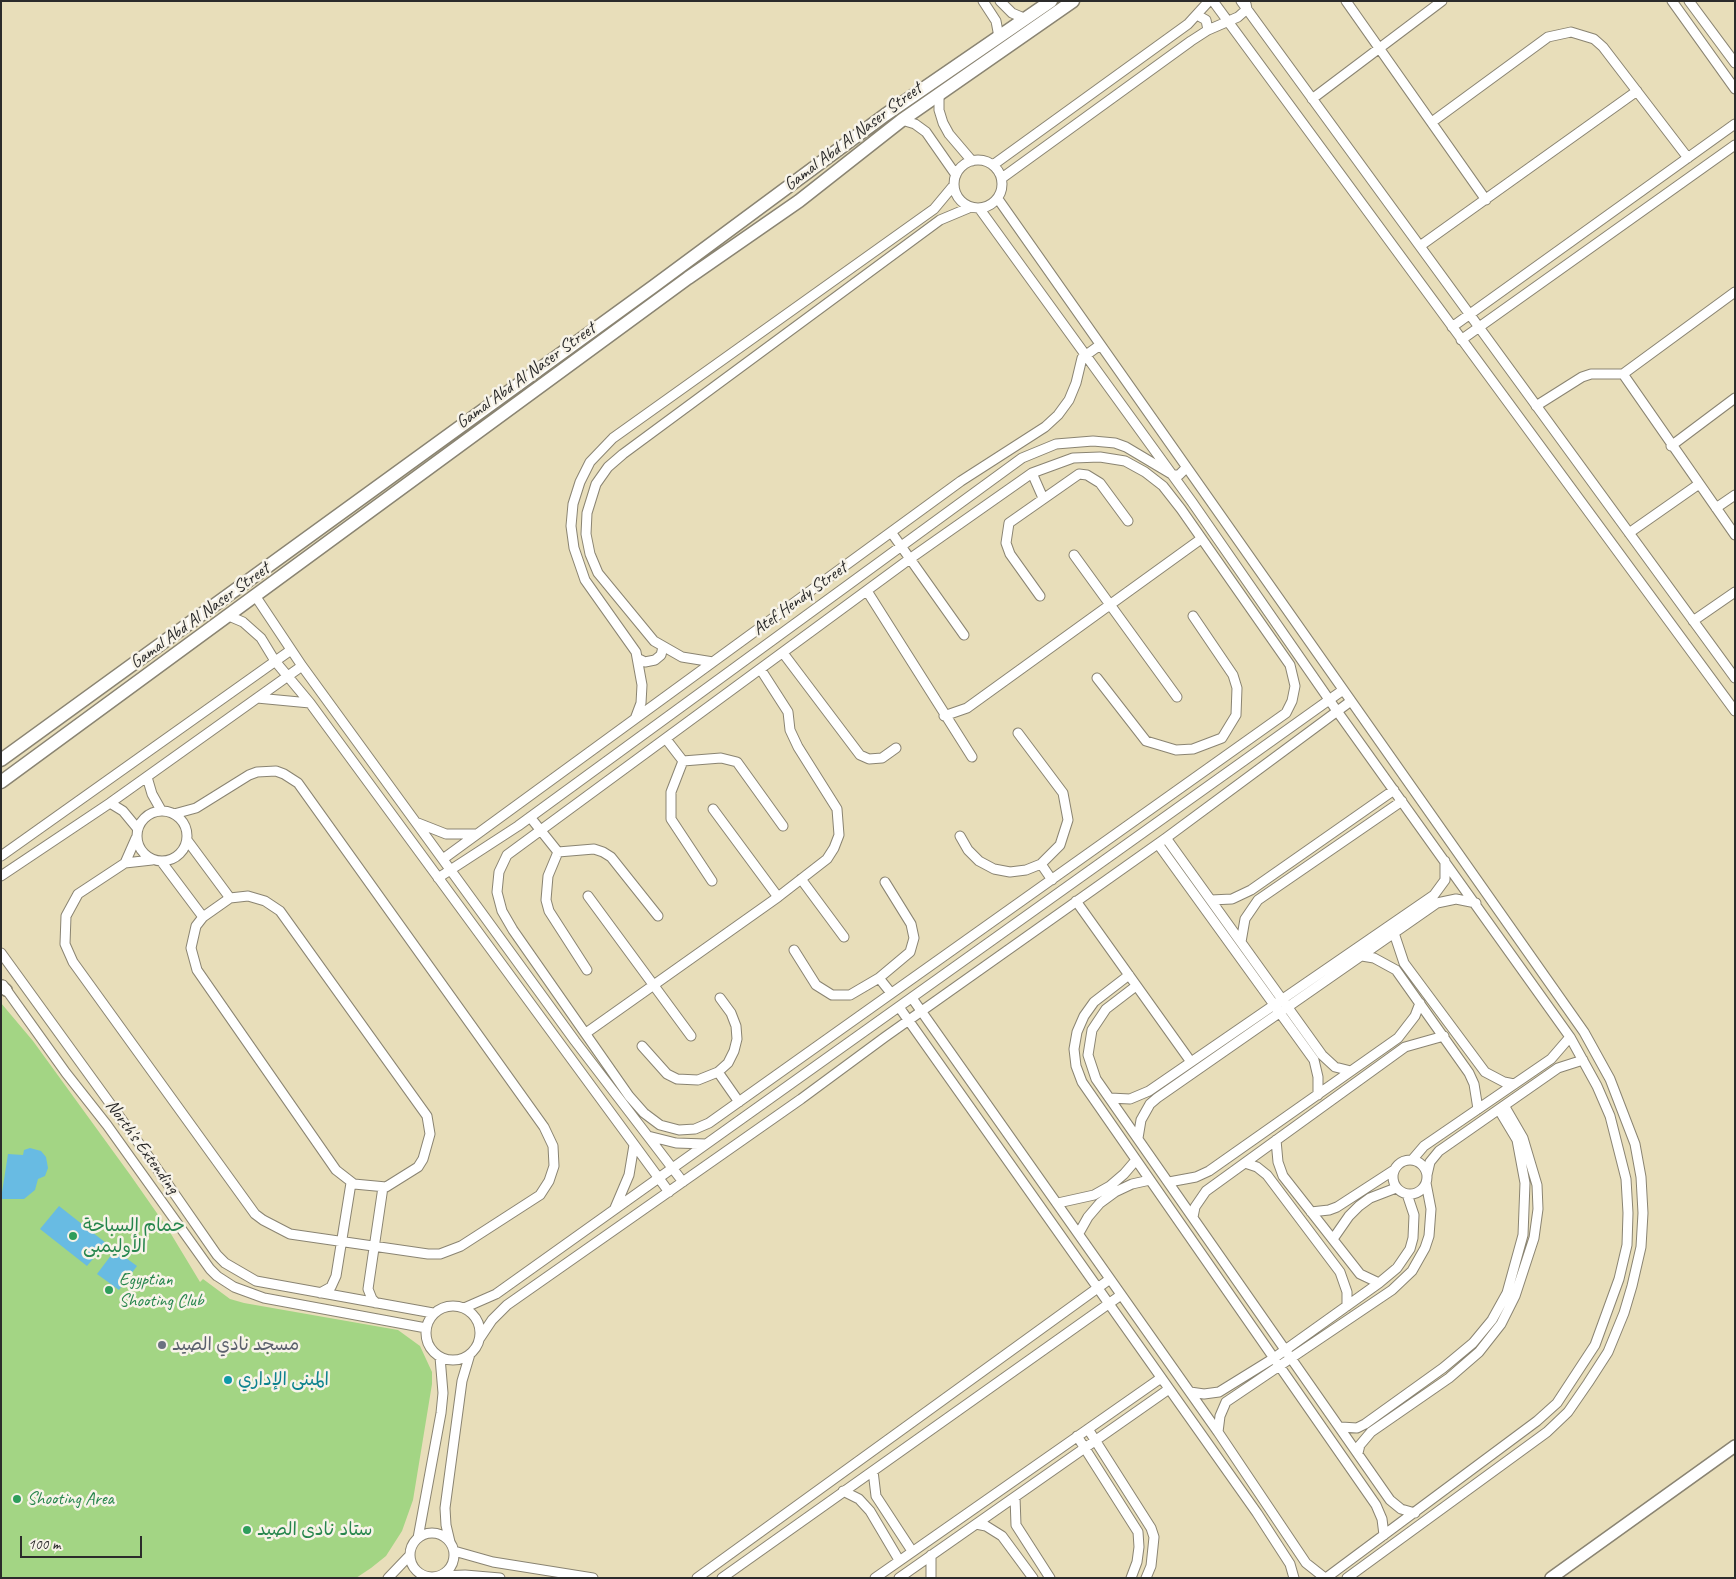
<!DOCTYPE html>
<html>
<head>
<meta charset="utf-8">
<style>
	body { margin:0 }
	#map { position:relative; width:1736px; height:1579px; overflow:hidden; background:#e8deba; font-family:Caveat,sans-serif }
	canvas { display:block }
	.frame { position:absolute; inset:0; border:2px solid #2b2b2b; pointer-events:none }
	.scale { position:absolute; left:20px; top:1536px; width:122px; height:22px; box-sizing:border-box; border:2px solid #2b2b2b; border-top:0; padding-left:6px; font-size:15px; line-height:18px; white-space:nowrap; color:#2b2b2b; -webkit-text-stroke:4px #f7f3e8; paint-order:stroke }
</style>
</head>
<body>
<div id="map">
<canvas width="1736" height="1579"></canvas>
<div class="frame"></div>
<div class="scale">100 m</div>
</div>
<script>
const ctx = document.querySelector('canvas').getContext('2d');
ctx.lineJoin = 'round';
function paint(path, color) {
  ctx.fillStyle = color;
  ctx.fill(path, 'evenodd');
}
function poly(rows) {
  const path = new Path2D();
  for (const r of rows) {
    if (r.length === 3) {
      path.moveTo(r[0] + r[2], r[1]);
      path.arc(r[0], r[1], r[2], 0, 2 * Math.PI);
      continue;
    }
    path.moveTo(r[0], r[1]);
    for (let i = 2; i < r.length; i += 2) path.lineTo(r[i], r[i + 1]);
  }
  return path;
}
function trace(path, color, width, dash) {
  ctx.strokeStyle = color;
  ctx.lineWidth = width;
  ctx.lineCap = dash ? 'butt' : 'round';
  ctx.setLineDash(dash || []);
  ctx.stroke(path);
}
function drawText(font, color, halo, rows, align = 'center') {
  ctx.font = font + ' Caveat,"Playpen Sans Arabic",sans-serif';
  ctx.lineWidth = 5;
  ctx.setLineDash([]);
  ctx.textBaseline = 'middle';
  ctx.strokeStyle = halo;
  ctx.fillStyle = color;
  for (const [text, x, y, turn = 0] of rows) {
    ctx.save();
    ctx.translate(x, y);
    ctx.rotate((+turn || 0) * Math.PI / 180);
    ctx.textAlign = isNaN(turn) ? turn : align;
    if (halo) ctx.strokeText(text, 0, 0);
    ctx.fillText(text, 0, 0);
    ctx.restore();
  }
}
paint(poly([
	[1,1003,33,1041,131,1176,168,1229,200,1282,203,1279,230,1299,244,1303,398,1330,420,1346,432,1372,432,1384,413,1500,402,1531,386,1556,371,1568,356,1578,1,1578]
]), '#a3d584');
paint(poly([
	[30,1148,41,1151,46,1157,48,1168,45,1176,38,1179,35,1190,24,1199,1,1199,8,1154,23,1155,24,1150],
	[59,1206,106,1243,87,1266,40,1229],
	[115,1250,137,1266,119,1290,97,1274]
]), '#68bbe3');
const minor = poly([
	[983,1,996,21,999,37],
	[1000,1,1012,13,1026,19],
	[1213,1,1735,711],
	[1241,1,1735,678],
	[1346,1,1486,200],
	[1672,1,1735,89],
	[1689,1,1735,63],
	[1197,15,1206,20,1208,30],
	[939,94,939,110,943,123,949,134,972,161],
	[1312,99,1442,1],
	[902,120,915,124,926,132,956,175],
	[1432,122,1548,37,1571,32,1594,39,1603,47,1688,158],
	[978,184,24],
	[993,165,1188,24,1209,1],
	[1002,178,1191,41,1208,30,1238,17,1247,9,1246,4],
	[998,199,1584,1032,1610,1079,1635,1144,1641,1177,1643,1213,1641,1247,1632,1286,1624,1313,1608,1352,1588,1383,1568,1412,1547,1432,1347,1578],
	[979,208,1192,502,1337,711,1570,1037,1597,1086,1610,1116,1626,1179,1628,1213,1627,1245,1619,1279,1595,1345,1557,1403,1537,1421,1326,1578],
	[1420,246,1637,91],
	[1452,327,1735,124],
	[1461,340,1735,145],
	[1623,374,1735,535],
	[1536,406,1582,377,1591,374,1623,374,1735,292],
	[1671,446,1735,398],
	[1100,457,1125,461,1145,472,1163,486,1181,509,1290,665,1295,686,1292,701,1286,713,709,1123,695,1129,679,1130,660,1125,644,1113,629,1096,513,930,502,911,497,892,499,872,507,855,911,558,1032,473,1073,458,1100,457],
	[1032,473,1043,498],
	[1716,508,1735,495],
	[891,532,964,635],
	[1629,533,1699,484],
	[1074,555,1177,697],
	[867,591,972,757],
	[1040,596,1010,554,1006,543,1009,523,1079,474,1087,475,1100,483,1128,521],
	[256,597,302,666,575,1041,683,1182],
	[229,616,243,622,261,638,275,661,310,703,669,1192],
	[1693,621,1735,592],
	[783,653,860,755,869,759,882,758,896,748],
	[639,659,645,662,655,660,661,655,663,647],
	[713,662,682,657,654,641,598,573,590,554,586,534,587,513,596,484,608,467,623,454,940,220,971,207],
	[1097,678,1146,741,1176,750,1193,749,1222,738,1236,715,1237,688,1233,675,1193,616],
	[257,698,310,703],
	[944,716,967,708,1201,539],
	[635,719,641,703,642,685,636,652,585,580,574,548,571,526,573,504,580,482,590,462,613,438,934,209,954,185],
	[666,739,683,761],
	[147,777,152,794,161,810],
	[110,803,123,811,137,828],
	[713,809,778,897],
	[162,836,25],
	[530,817,558,852],
	[418,823,446,834,477,834],
	[960,836,968,850,979,861,994,869,1010,872,1026,870,1041,864,1060,845,1068,820,1063,793,1018,733],
	[1166,838,1322,1055,1335,1067,1351,1071],
	[187,840,230,898],
	[1158,844,1314,1060,1318,1077,1318,1095],
	[1,856,291,650],
	[443,859,961,481,1045,427,1058,415,1069,400,1076,383,1082,358,1100,345],
	[152,860,125,863,78,894,66,916,65,944,73,962,255,1214,263,1220,290,1234,428,1254,440,1254,461,1246,540,1195,549,1181,554,1166,553,1146,544,1127,298,783,284,774,276,771,257,772,249,775,196,808,174,814],
	[161,861,203,917],
	[125,863,136,838],
	[1041,864,1052,880],
	[1,876,110,803,302,666],
	[438,878,518,826,1022,458,1056,444,1093,441,1115,443,1126,447,1173,475,1179,475,1186,468],
	[801,879,844,937],
	[712,881,671,819,671,792,683,761,721,758,737,762,783,826],
	[248,896,265,901,280,911,427,1116,430,1134,423,1159,418,1167,386,1187,354,1184,336,1170,197,970,191,948,196,926,203,917,230,898,248,896],
	[588,896,691,1036],
	[1211,900,1232,899,1251,890,1394,790],
	[1076,901,1191,1062],
	[1394,933,1404,963,1485,1072,1504,1082,1514,1084],
	[1241,942,1245,919,1258,900,1402,801],
	[794,950,816,985,832,995,850,995,879,978,910,952,914,938,911,924,885,882],
	[1,953,151,1160,217,1255,225,1263,256,1281,433,1313],
	[1362,956,1374,958,1396,970,1469,1073,1474,1084,1478,1109],
	[587,970,549,911,546,900,548,876,558,852,594,849,603,852,611,857,658,916],
	[1129,975,1094,1002,1084,1016,1077,1032,1074,1049,1076,1066,1082,1082,1376,1505,1382,1519,1384,1535],
	[879,978,891,993],
	[3,985,66,1073,107,1125,210,1269,217,1276,234,1287,264,1298,426,1328],
	[1136,986,1106,1009,1092,1030,1088,1055,1096,1079,1390,1500,1401,1509,1415,1513],
	[912,998,1218,1432,1306,1563,1325,1578],
	[899,1007,1257,1513,1290,1564,1294,1578],
	[586,1033,778,897,827,859,834,848,839,835,837,809,798,747,790,730,788,712,761,670],
	[642,1046,667,1074,677,1079,698,1080,718,1072,728,1063,734,1051,737,1039,736,1026,731,1013,720,998],
	[718,1072,739,1102],
	[1110,1098,1130,1099,1149,1091,1434,895,1445,880,1445,861],
	[648,1136,676,1143,706,1144],
	[1138,1138,1141,1120,1150,1104,1157,1098,1394,933,1437,903,1456,899,1476,903],
	[1276,1140,1278,1162,1283,1176,1360,1274,1379,1283],
	[1410,1177,17],
	[1412,1160,1424,1146,1551,1059,1570,1037],
	[1245,1163,1257,1167,1267,1175,1340,1272,1347,1292,1347,1306],
	[1427,1175,1430,1162,1439,1151,1558,1068,1583,1060],
	[1169,1182,1196,1177,1209,1171,1398,1038,1415,1016,1420,1003],
	[1058,1203,1094,1195,1110,1186,1124,1174,1136,1160],
	[615,1208,629,1175,634,1145],
	[1311,1212,1329,1210,1337,1207,1394,1170],
	[1193,1217,1195,1207,1206,1191,1405,1047,1444,1036],
	[1079,1233,1088,1217,1100,1203,1115,1192,1132,1184,1150,1180],
	[1333,1239,1349,1216,1359,1206,1370,1198,1396,1188],
	[320,1293,331,1287,336,1276,351,1183],
	[376,1303,372,1299,368,1289,383,1187],
	[453,1333,27],
	[464,1308,496,1294,1343,690],
	[480,1338,492,1320,507,1305,801,1099,885,1037,1166,838,1351,701],
	[1190,1392,1204,1394,1219,1392,1274,1358,1379,1283,1397,1268,1410,1249,1413,1238,1414,1215,1407,1194],
	[1341,1427,1357,1428,1365,1424,1443,1368,1473,1343,1492,1320,1507,1293,1523,1235,1525,1183,1517,1140,1499,1110],
	[1088,1429,1151,1528,1154,1537,1153,1547,1151,1566,1146,1578],
	[1218,1432,1220,1416,1226,1402,1392,1290,1412,1271,1425,1248,1429,1236,1431,1209,1426,1183],
	[1077,1436,1138,1532,1139,1547,1137,1562,1131,1578],
	[1358,1453,1360,1445,1371,1432,1449,1378,1479,1352,1501,1324,1515,1296,1534,1238,1538,1209,1537,1185,1523,1138,1505,1107],
	[873,1471,876,1496,912,1551],
	[843,1491,859,1499,870,1511,899,1560],
	[1015,1497,1016,1525,1050,1578],
	[976,1524,986,1526,1002,1536,1033,1578],
	[432,1555,22],
	[418,1538,441,1413,443,1393,440,1357],
	[450,1542,446,1525,445,1508,462,1381,470,1354],
	[454,1551,493,1562,593,1578],
	[931,1555,931,1578],
	[440,1576,465,1575,500,1578],
	[388,1578,410,1555],
	[697,1578,1110,1279],
	[722,1578,1121,1295],
	[875,1578,1161,1378],
	[899,1578,1169,1389]
]);
const tertiary = poly([
	[1,986,6,990],
	[1551,1578,1735,1446]
]);
const secondary = poly([
	[1,760,654,286,885,115,1051,1],
	[1,782,688,278,799,201,902,120,1073,1]
]);
trace(minor, '#8a8472', 11);
trace(tertiary, '#8a8472', 14);
trace(secondary, '#8a8472', 15);
trace(minor, '#fff', 9);
trace(tertiary, '#fff', 11);
trace(secondary, '#fff', 12);
for (const [x, y, r, color] of [
	[73,1236,5,"#2e9e5b"],
	[109,1290,5,"#2e9e5b"],
	[162,1345,5,"#6b7280"],
	[228,1380,5,"#0f9aa8"],
	[17,1499,5,"#2e9e5b"],
	[247,1530,5,"#2e9e5b"]
]) {
  const dot = new Path2D();
  dot.arc(x, y, r, 0, 2 * Math.PI);
  ctx.fillStyle = color;
  ctx.fill(dot);
  trace(dot, '#f7f3e8', 2);
}
drawText('18px', '#2b2b2b', '#f7f3e8', [
	["Gamal Abd Al Naser Street",853,137,-37],
	["Gamal Abd Al Naser Street",526,376,-36],
	["Atef Hendy Street",800,599,-36],
	["Gamal Abd Al Naser Street",200,616,-36],
	["North's Extending",142,1147,54]
]);
drawText('18px', '#27864d', '#f7f3e8', [
	["حمام السباحة",83,1226],
	["الأوليمبى",83,1247],
	["Egyptian",119,1280],
	["Shooting Club",119,1301],
	["Shooting Area",27,1499],
	["ستاد نادى الصيد",257,1530]
], 'left');
drawText('18px', '#5b616d', '#f7f3e8', [
	["مسجد نادي الصيد",172,1345]
], 'left');
drawText('18px', '#0d838f', '#f7f3e8', [
	["المبنى الإداري",238,1380]
], 'left');
</script>
</body>
</html>
